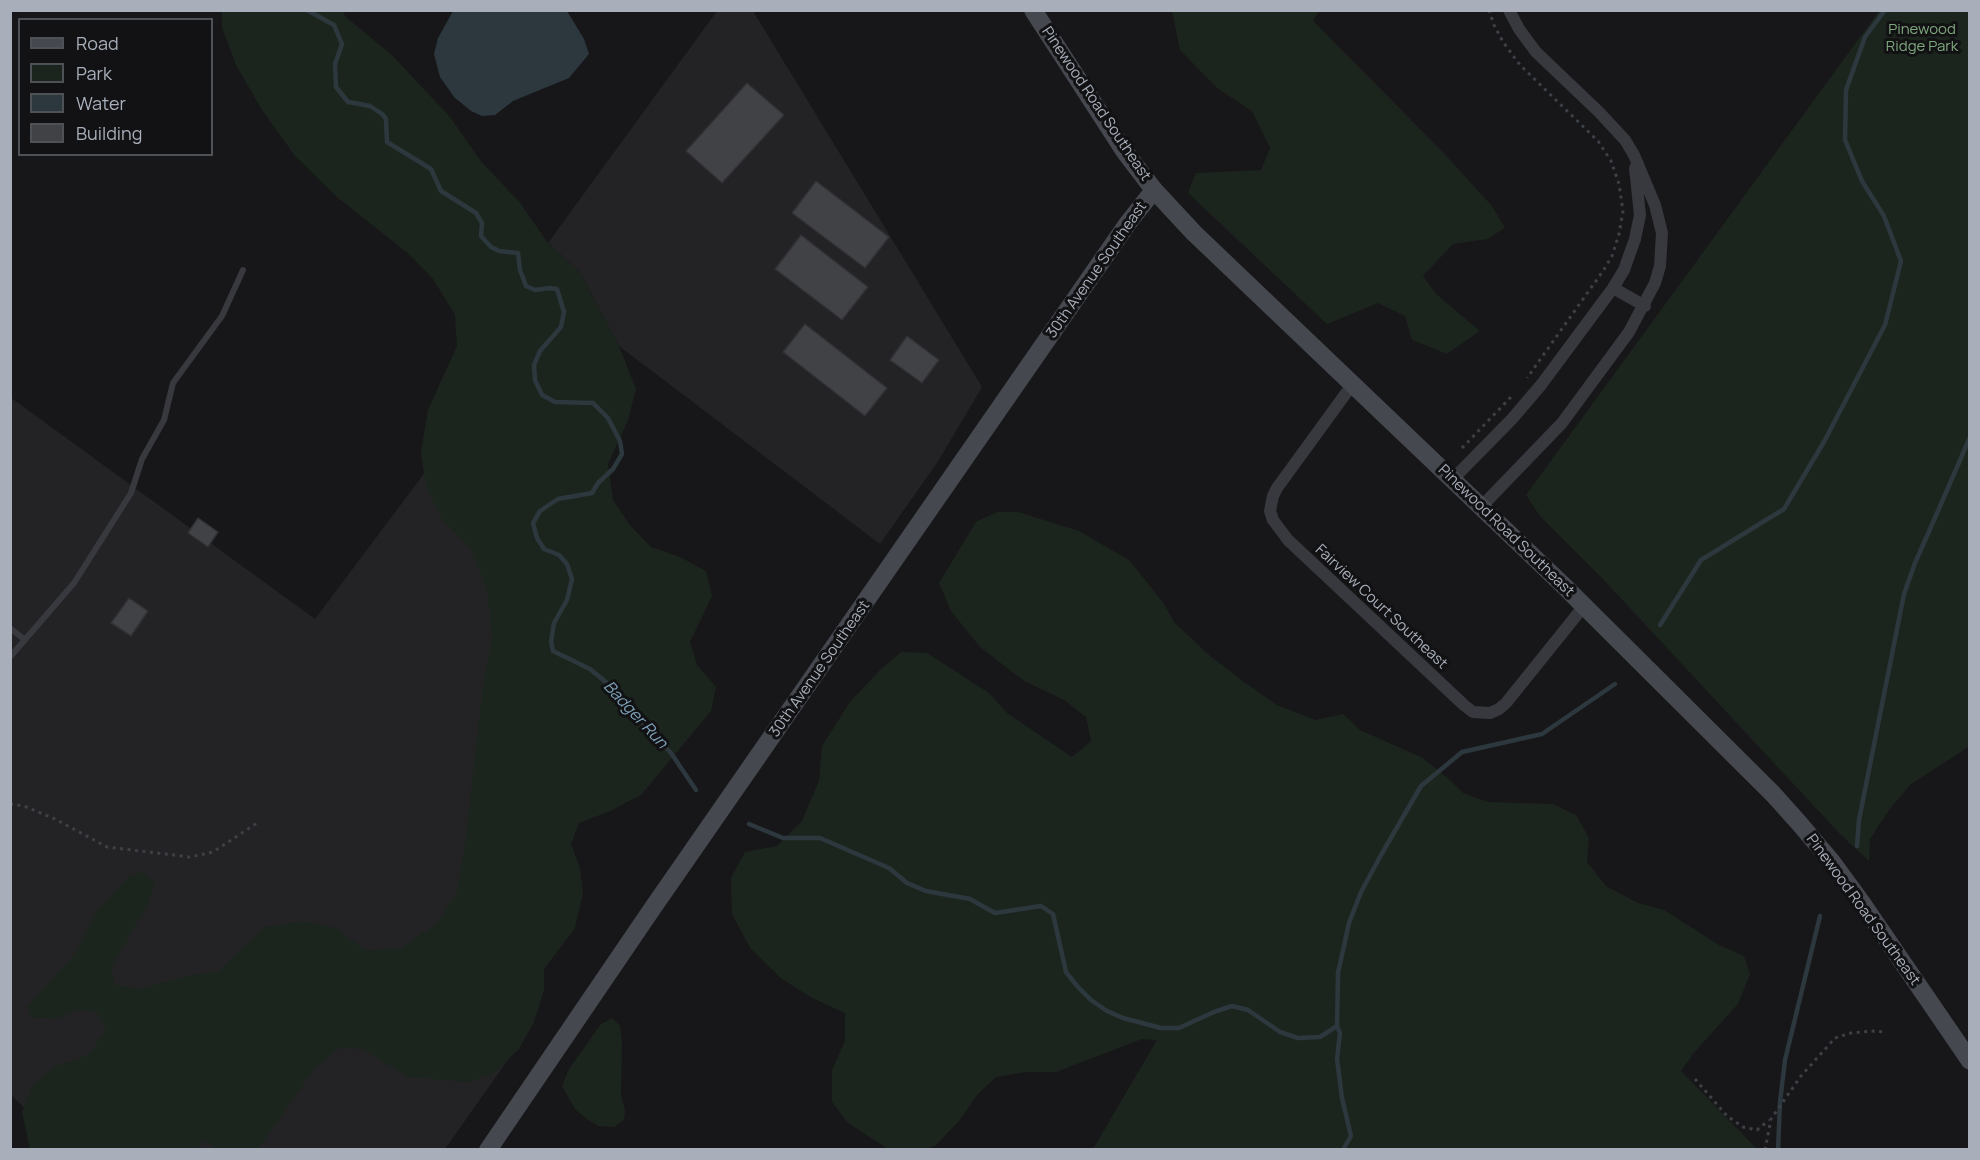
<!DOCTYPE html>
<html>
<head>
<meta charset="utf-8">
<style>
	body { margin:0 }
	#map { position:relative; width:1980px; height:1160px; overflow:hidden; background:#171719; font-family:Manrope,sans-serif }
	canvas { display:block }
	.frame { position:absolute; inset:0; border:12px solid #a8afba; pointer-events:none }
	.legend { position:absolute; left:18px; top:18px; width:195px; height:138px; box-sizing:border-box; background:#121214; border:2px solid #4e5156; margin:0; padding:8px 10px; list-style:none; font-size:18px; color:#a8afba }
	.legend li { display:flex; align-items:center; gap:12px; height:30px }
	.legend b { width:30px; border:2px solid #4e5156 }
</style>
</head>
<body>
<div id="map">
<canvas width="1980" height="1160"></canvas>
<div class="frame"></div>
<ul class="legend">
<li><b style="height:8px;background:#45484f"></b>Road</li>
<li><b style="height:16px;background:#1c251d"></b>Park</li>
<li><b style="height:16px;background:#2c383e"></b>Water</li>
<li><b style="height:16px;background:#414246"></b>Building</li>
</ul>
</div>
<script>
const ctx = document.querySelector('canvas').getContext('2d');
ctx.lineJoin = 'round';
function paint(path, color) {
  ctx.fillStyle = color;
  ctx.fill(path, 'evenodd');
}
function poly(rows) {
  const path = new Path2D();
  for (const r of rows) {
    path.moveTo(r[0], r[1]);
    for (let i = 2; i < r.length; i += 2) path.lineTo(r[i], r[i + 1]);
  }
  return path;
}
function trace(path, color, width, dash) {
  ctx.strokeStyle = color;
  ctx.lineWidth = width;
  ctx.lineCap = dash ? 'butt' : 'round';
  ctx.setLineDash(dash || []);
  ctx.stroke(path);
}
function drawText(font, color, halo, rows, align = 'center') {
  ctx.font = font + ' Manrope,sans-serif';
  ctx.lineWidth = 6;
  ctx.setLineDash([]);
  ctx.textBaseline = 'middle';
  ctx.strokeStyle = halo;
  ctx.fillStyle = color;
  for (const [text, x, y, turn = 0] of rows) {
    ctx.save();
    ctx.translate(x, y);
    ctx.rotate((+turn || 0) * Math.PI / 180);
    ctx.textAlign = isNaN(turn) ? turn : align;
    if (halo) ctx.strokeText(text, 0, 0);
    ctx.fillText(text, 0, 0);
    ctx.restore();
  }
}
paint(poly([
	[717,11,753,11,982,387,939,460,880,544,619,346,579,271,548,243],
	[10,397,315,619,438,455,534,622,479,876,416,958,39,1122,10,1094],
	[334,982,512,1054,445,1149,180,1150]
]), '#232326');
paint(poly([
	[222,11,342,11,347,18,392,55,450,117,480,160,520,203,548,243,579,271,619,346,636,389,628,420,608,464,613,500,629,524,651,547,680,557,706,571,712,596,690,642,697,665,716,687,711,711,641,795,608,812,579,823,571,844,580,868,583,893,575,928,544,969,544,990,534,1022,519,1049,494,1073,470,1082,408,1077,362,1049,340,1048,314,1069,263,1143,255,1149,218,1149,203,1140,196,1149,30,1149,22,1112,32,1086,54,1067,88,1055,106,1030,97,1012,77,1010,56,1019,30,1017,28,1006,75,953,97,911,129,876,143,872,155,884,147,906,111,968,115,985,140,989,182,977,218,971,265,927,303,921,336,928,365,950,401,948,437,923,457,892,465,844,483,685,492,638,487,590,470,548,442,519,426,487,421,452,428,410,457,346,455,315,433,279,410,255,337,197,295,156,262,110,236,65,222,27],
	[1172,11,1319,11,1313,21,1440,149,1492,206,1505,228,1487,239,1453,244,1423,276,1436,294,1480,331,1447,354,1412,340,1405,316,1378,303,1327,324,1188,193,1196,173,1261,170,1270,148,1252,111,1217,88,1180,50],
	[1879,11,1969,11,1970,746,1911,784,1889,810,1870,839,1869,861,1840,834,1601,577,1540,516,1526,495],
	[997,512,1018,512,1079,531,1129,560,1162,601,1175,623,1209,655,1244,682,1277,705,1316,720,1343,714,1360,730,1423,758,1450,780,1463,793,1488,802,1553,804,1576,815,1589,838,1587,862,1606,886,1638,903,1664,910,1719,945,1744,956,1750,974,1738,1004,1693,1054,1681,1071,1757,1149,1093,1149,1157,1040,1142,1039,1056,1072,1026,1072,996,1077,978,1094,959,1121,935,1146,926,1149,888,1149,848,1123,832,1102,832,1070,845,1041,845,1013,812,998,782,979,750,948,732,914,731,878,745,852,777,846,802,821,819,781,822,746,850,702,880,670,901,652,927,653,989,693,1007,713,1072,757,1091,741,1086,717,1064,700,1024,681,980,647,951,611,939,583,976,522],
	[612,1018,620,1026,622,1041,621,1095,625,1111,624,1120,614,1127,598,1126,587,1119,575,1109,562,1086,569,1069,601,1024]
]), '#1c251d');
paint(poly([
	[567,11,584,39,589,54,569,78,513,101,495,115,482,116,471,111,454,97,440,77,434,54,438,38,453,11]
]), '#2c383e');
trace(poly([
	[307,10,334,25,342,44,335,64,336,87,348,102,370,106,382,114,386,119,387,142,431,169,441,191,476,213,482,223,481,236,491,247,499,251,518,253,520,270,526,286,535,290,549,288,557,289,564,312,561,327,540,351,534,365,535,380,542,395,555,402,593,403,608,418,620,441,622,454,613,469,598,483,592,493,558,499,540,511,533,523,537,538,544,549,559,555,567,564,572,579,567,600,554,623,551,642,553,651,590,669,607,683,624,706,645,725,671,753,696,790],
	[1660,625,1701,560,1784,509,1825,440,1885,325,1901,261,1884,216,1862,181,1845,140,1846,90,1865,37,1885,10],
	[749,824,783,838,820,838,889,868,907,883,926,891,970,899,995,913,1041,906,1053,914,1066,972,1077,986,1091,1000,1107,1011,1123,1018,1161,1028,1179,1028,1214,1012,1232,1006,1248,1010,1280,1032,1298,1038,1320,1037,1337,1026],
	[1857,846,1859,820,1904,594,1915,563,1938,511,1970,437],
	[1343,1150,1351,1136,1342,1098,1337,1059,1340,1033,1337,1026,1338,973,1349,923,1361,892,1381,855,1421,786,1462,752,1542,734,1615,684],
	[1778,1150,1780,1102,1785,1060,1820,916]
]), '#2c383e', 4.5);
const building = poly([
	[747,83,784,115,722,183,686,151,747,83],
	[816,181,889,237,865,268,792,213,816,181],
	[801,235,868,287,842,320,775,269,801,235],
	[805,324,887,388,865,416,783,352,805,324],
	[907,336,939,360,922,383,890,360,907,336],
	[198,518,218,532,208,547,188,533,198,518],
	[129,598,148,611,131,636,111,623,129,598]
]);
paint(building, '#414246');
trace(building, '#313135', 1.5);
trace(poly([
	[1489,10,1494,25,1503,42,1520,65,1598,141,1611,161,1619,184,1623,211,1619,234,1612,256,1603,271,1527,378],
	[1462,448,1511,397],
	[10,804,24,806,55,819,107,847,190,857,213,852,257,823],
	[1695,1079,1727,1116,1743,1127,1757,1130,1769,1120],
	[1765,1150,1771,1119,1801,1076,1835,1038,1851,1033,1871,1031,1886,1032]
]), '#3d4046', 3, [3, 4.5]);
trace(poly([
	[10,628,25,640],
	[10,657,74,583,131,493,142,459,164,420,173,383,222,316,243,270]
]), '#38393f', 6);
trace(poly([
	[1613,288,1645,306],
	[1352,385,1277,488,1273,496,1270,511,1273,520,1288,540,1465,706,1473,712,1490,713,1499,709,1506,703,1584,606],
	[1452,480,1512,419,1541,385,1613,288,1624,270,1635,239,1640,215,1635,168],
	[1481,507,1562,423,1629,332,1655,283,1660,266,1662,233,1655,205,1634,155,1625,140,1599,112,1536,52,1519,29,1509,10]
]), '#38393f', 12);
trace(poly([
	[1033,10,1125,152,1154,190,1194,233,1564,586,1773,794,1799,823,1832,862,1862,903,1970,1061],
	[488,1150,652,909,1128,223,1154,190]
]), '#45484f', 18);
drawText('15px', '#7ea77e', '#121214', [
	["Pinewood",1922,30],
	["Ridge Park",1922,47]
]);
drawText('15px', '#a8afba', '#121214', [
	["Pinewood Road Southeast",1096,104,56],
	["30th Avenue Southeast",1097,270,-55],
	["Pinewood Road Southeast",1506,531,44],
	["Fairview Court Southeast",1381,607,43],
	["30th Avenue Southeast",820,669,-55],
	["Pinewood Road Southeast",1863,910,54]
]);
drawText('italic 16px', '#7da1b8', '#121214', [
	["Badger Run",635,715,47]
]);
</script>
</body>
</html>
